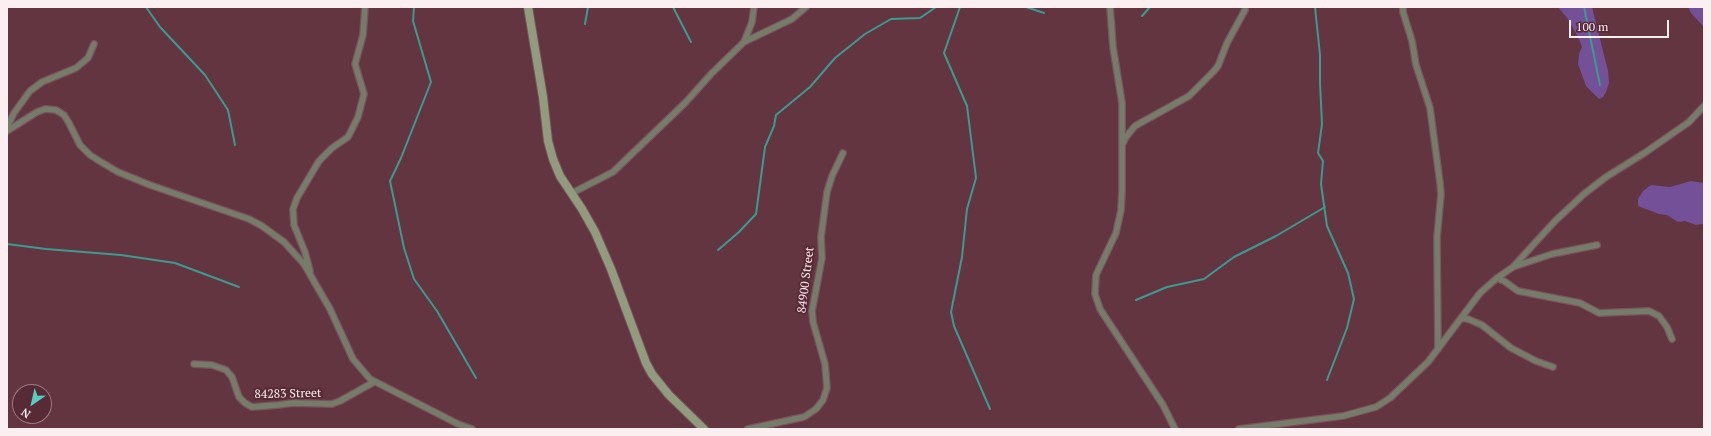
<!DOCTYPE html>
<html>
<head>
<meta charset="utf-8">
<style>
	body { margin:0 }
	#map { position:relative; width:1711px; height:436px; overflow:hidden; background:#633540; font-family:"PT Serif",serif }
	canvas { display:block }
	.frame { position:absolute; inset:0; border:8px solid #fbeff1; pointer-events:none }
	.north { position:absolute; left:12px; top:384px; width:40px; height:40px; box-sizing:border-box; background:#572a36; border:1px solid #997981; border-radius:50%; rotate:214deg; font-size:11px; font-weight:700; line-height:16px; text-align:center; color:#fbeff1 }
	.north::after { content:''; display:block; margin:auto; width:14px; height:18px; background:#57cec1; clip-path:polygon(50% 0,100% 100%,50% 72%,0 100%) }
	.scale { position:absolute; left:1569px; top:20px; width:100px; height:18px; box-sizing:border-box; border:2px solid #fbeff1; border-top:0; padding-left:5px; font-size:12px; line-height:14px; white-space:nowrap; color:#fbeff1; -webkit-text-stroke:3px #572a36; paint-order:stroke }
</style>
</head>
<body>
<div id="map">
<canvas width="1711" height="436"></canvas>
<div class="frame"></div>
<div class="north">N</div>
<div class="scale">100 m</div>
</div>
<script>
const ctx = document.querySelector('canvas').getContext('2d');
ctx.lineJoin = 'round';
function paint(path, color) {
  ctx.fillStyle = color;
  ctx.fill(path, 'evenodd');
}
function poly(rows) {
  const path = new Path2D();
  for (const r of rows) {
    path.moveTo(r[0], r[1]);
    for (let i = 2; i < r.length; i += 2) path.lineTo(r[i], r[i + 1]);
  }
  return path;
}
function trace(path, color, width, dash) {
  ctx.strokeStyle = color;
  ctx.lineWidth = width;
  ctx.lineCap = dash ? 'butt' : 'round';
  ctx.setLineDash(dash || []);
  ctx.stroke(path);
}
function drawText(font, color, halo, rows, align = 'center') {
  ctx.font = font + ' "PT Serif",serif';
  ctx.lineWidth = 4;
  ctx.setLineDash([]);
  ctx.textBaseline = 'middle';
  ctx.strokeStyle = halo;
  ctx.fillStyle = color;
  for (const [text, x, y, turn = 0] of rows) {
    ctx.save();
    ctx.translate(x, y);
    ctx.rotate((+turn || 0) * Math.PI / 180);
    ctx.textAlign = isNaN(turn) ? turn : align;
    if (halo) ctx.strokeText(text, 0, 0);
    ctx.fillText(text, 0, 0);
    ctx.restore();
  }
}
paint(poly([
	[1558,7,1592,7,1608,71,1609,83,1606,92,1603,97,1599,99,1586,86,1578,64,1579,54,1582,47,1579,39,1568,19],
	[1688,7,1704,7,1704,27,1691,13],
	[1691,181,1704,183,1704,223,1702,224,1696,225,1685,221,1678,222,1667,215,1659,214,1638,206,1638,199,1643,191,1651,185,1670,187]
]), '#735097');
trace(poly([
	[146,7,160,27,205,75,228,110,235,145],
	[414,7,413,21,431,82,401,158,390,181,404,248,414,279,437,311,476,378],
	[673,7,691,42],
	[960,7,944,53,967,106,976,178,967,209,962,257,951,312,954,326,990,409],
	[1026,7,1044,13],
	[1315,7,1320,55,1320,83,1322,124,1318,153,1323,161,1321,184,1327,226,1348,273,1354,299,1347,328,1327,380],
	[1584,7,1600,85],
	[1142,16,1150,7],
	[585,24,588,7],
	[7,244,46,249,121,255,175,263,239,287],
	[718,250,739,232,756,214,765,147,774,126,776,115,810,87,835,58,865,34,891,19,920,18,936,7],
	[1136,300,1167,287,1204,279,1234,257,1276,236,1325,207]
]), '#3d9a90', 2);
const street = poly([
	[1110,7,1113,47,1122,103,1122,192,1121,210,1116,233,1096,275,1095,294,1100,309,1163,405,1175,429],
	[1403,7,1403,12,1412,41,1416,65,1430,108,1440,183,1441,194,1437,237,1438,349],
	[744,42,792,19,806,7],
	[7,127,14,113,30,91,42,82,76,68,88,58,94,44],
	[7,131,37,112,45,109,56,110,64,115,69,123,80,145,90,155,101,162,118,172,150,185,249,219,262,226,284,242,304,264,330,309,353,359,370,379,458,424,472,429],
	[1123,143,1126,137,1135,126,1189,96,1214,71,1218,66,1227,43,1245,10],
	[572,193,613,172,685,103,712,73,744,42,752,22,754,7],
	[1513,267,1552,254,1597,245],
	[310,271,305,252,294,225,293,209,297,198,319,161,332,148,348,137,358,117,364,94,355,64,363,35,365,7],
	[1497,278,1504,281,1518,291,1580,303,1599,313,1649,311,1659,316,1667,327,1672,339],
	[1461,318,1468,319,1482,325,1511,348,1536,361,1553,367],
	[194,364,212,365,226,370,232,377,239,397,245,403,252,407,278,405,293,403,332,404,340,401,374,382],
	[748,429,804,417,816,409,823,400,827,388,825,364,813,322,812,311,822,258,821,237,827,192,832,176,843,153],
	[1239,429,1343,416,1376,407,1390,398,1428,362,1480,293,1497,278,1513,267,1555,221,1584,194,1606,177,1646,152,1689,122,1704,106]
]);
const secondary = poly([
	[528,7,543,97,548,141,553,159,560,176,582,209,595,232,611,269,646,363,652,374,669,395,704,429]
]);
trace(street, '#7b535c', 8);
trace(secondary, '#7b535c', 10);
trace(street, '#757d6a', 5.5);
trace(secondary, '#909c7d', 8);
drawText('12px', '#fbeff1', '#572a36', [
	["84900 Street",806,280,-83],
	["84283 Street",288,394,-1]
]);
</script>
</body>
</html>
